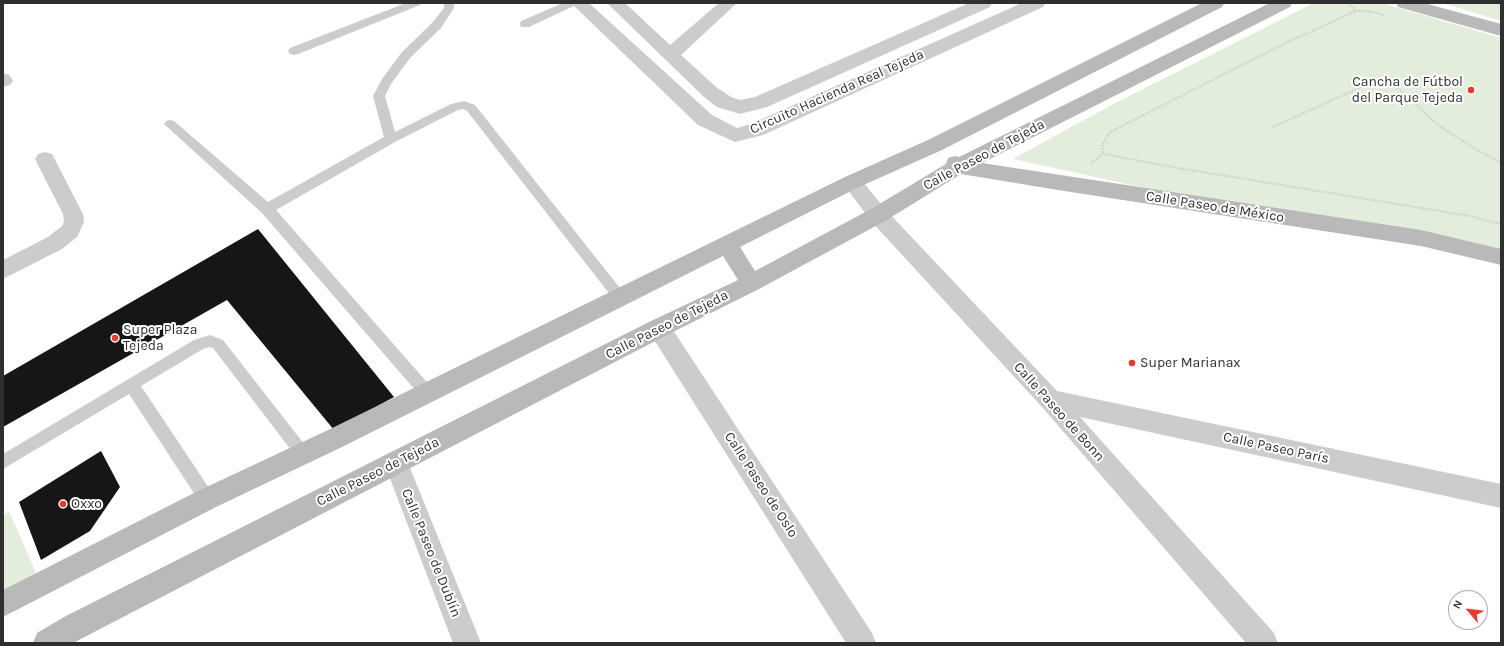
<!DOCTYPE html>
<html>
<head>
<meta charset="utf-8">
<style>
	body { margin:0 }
	#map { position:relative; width:1504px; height:646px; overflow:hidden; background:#fff; font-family:Karla,sans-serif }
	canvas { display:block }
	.frame { position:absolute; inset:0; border:4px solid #2f2f2f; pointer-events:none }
	.north { position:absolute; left:1448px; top:590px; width:40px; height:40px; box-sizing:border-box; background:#fff; border:1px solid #acacac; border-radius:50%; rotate:298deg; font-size:11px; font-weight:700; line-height:16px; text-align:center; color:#2f2f2f }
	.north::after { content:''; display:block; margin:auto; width:14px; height:18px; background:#ed382a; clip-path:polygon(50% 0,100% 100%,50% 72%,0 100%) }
</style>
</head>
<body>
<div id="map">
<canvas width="1504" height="646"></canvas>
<div class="frame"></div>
<div class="north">N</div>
</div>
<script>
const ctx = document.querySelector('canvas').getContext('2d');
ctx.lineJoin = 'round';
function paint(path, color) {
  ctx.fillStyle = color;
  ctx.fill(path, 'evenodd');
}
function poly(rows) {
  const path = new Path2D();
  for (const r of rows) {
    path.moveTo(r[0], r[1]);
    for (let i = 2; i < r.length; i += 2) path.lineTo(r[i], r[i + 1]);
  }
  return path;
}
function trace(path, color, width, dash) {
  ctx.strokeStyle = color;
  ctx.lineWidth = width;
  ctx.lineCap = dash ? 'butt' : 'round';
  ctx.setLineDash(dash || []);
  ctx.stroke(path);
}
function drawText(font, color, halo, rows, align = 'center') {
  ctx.font = font + ' Karla,sans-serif';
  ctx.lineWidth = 4;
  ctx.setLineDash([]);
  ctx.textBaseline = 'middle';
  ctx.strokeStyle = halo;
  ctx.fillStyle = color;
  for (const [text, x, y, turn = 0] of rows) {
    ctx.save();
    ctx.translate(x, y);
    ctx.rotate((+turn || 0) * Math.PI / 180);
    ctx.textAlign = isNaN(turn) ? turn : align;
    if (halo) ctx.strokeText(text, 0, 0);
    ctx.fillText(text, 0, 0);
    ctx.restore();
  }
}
paint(poly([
	[1314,3,1382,3,1501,38,1501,251,1145,188,1013,159,1117,102],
	[1443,3,1501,3,1501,21],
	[9,511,36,573,3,593,3,515]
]), '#e2eddc');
paint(poly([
	[258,229,394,397,334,430,227,300,3,427,3,376],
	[101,451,120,487,90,531,41,560,19,502]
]), '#161616');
trace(poly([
	[1348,3,1356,11],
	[1384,15,1366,11,1356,11,1288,42,1110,132,1102,145,1103,154,1184,169,1470,216,1501,224],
	[1273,127,1370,83,1397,87,1438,125,1477,150,1501,162],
	[1091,163,1103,154]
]), '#ccc', 2, [1.5, 1.5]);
paint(poly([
	[406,3,421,3,420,5,298,54,294,55,290,54,288,51,290,48,406,3],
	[444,3,454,3,454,8,441,28,410,58,391,84,385,96,395,132,451,104,464,101,475,105,627,297,625,301,620,303,615,301,467,111,463,109,458,110,395,142,276,210,432,388,434,393,432,398,427,400,422,398,262,213,164,124,166,121,170,120,174,121,268,202,384,137,373,96,382,79,402,52,433,22,444,8,444,3],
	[563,3,577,3,576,5,529,27,521,27,520,24,521,21,563,3],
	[210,335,223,340,308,449,311,454,308,459,303,461,298,459,213,348,210,347,203,349,141,386,213,494,215,499,213,504,207,507,201,504,129,394,3,469,3,454,194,340,210,335]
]), '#ccc');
paint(poly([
	[571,3,589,3,712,115,737,128,751,124,1022,3,1045,3,1043,7,763,135,735,142,698,125,571,3],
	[607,3,625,3,670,45,719,3,737,3,681,55,716,87,731,97,740,100,755,97,969,3,992,3,990,7,767,107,740,114,717,107,704,97,607,3],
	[3,73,9,75,12,79,13,81,10,85,3,87,3,73],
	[45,152,52,154,83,214,84,222,77,237,62,249,3,279,3,260,48,237,62,226,64,222,63,214,35,159,38,154,45,152],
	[852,175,859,177,885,209,1057,391,1501,484,1501,508,1080,417,1274,633,1278,643,1246,643,1042,407,871,221,842,182,845,177,852,175],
	[659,319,667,321,872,633,876,643,846,643,651,335,648,328,651,321,659,319],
	[396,452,405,455,408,463,481,643,453,643,384,463,387,455,396,452]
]), '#ccc');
paint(poly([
	[1202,3,1224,3,1222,7,942,150,859,187,740,247,755,271,871,209,946,164,948,158,955,156,959,157,1270,3,1292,3,1290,7,982,163,1421,230,1501,249,1501,265,1421,246,1058,190,961,174,885,221,759,289,667,335,73,643,33,643,37,633,64,617,651,321,738,280,723,256,342,447,216,507,3,617,3,590,198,491,326,431,845,177,928,140,1202,3],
	[1396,3,1424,3,1501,24,1501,36,1398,7,1396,3]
]), '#b9b9b9');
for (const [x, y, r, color] of [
	[1471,90,4,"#ed382a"],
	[115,338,4,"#ed382a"],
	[1132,363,4,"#ed382a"],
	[63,504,4,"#ed382a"]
]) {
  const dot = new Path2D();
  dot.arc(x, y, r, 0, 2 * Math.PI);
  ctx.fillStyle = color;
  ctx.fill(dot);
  trace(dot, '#fff', 1.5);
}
drawText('14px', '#2f2f2f', '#fff', [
	["Cancha de Fútbol",1463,82,"right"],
	["del Parque Tejeda",1463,98,"right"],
	["Super Plaza",123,330],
	["Tejeda",123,346],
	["Super Marianax",1140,363],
	["Oxxo",71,504]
], 'left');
drawText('14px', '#2f2f2f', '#fff', [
	["Circuito Hacienda Real Tejeda",837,92,-24],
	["Calle Paseo de Tejeda",984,155,-28],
	["Calle Paseo de México",1215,207,9],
	["Calle Paseo de Tejeda",667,325,-27],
	["Calle Paseo de Bonn",1059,412,48],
	["Calle Paseo París",1276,448,12],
	["Calle Paseo de Tejeda",378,472,-27],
	["Calle Paseo de Oslo",761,485,57],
	["Calle Paseo de Dublín",431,553,68]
]);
</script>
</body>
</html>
